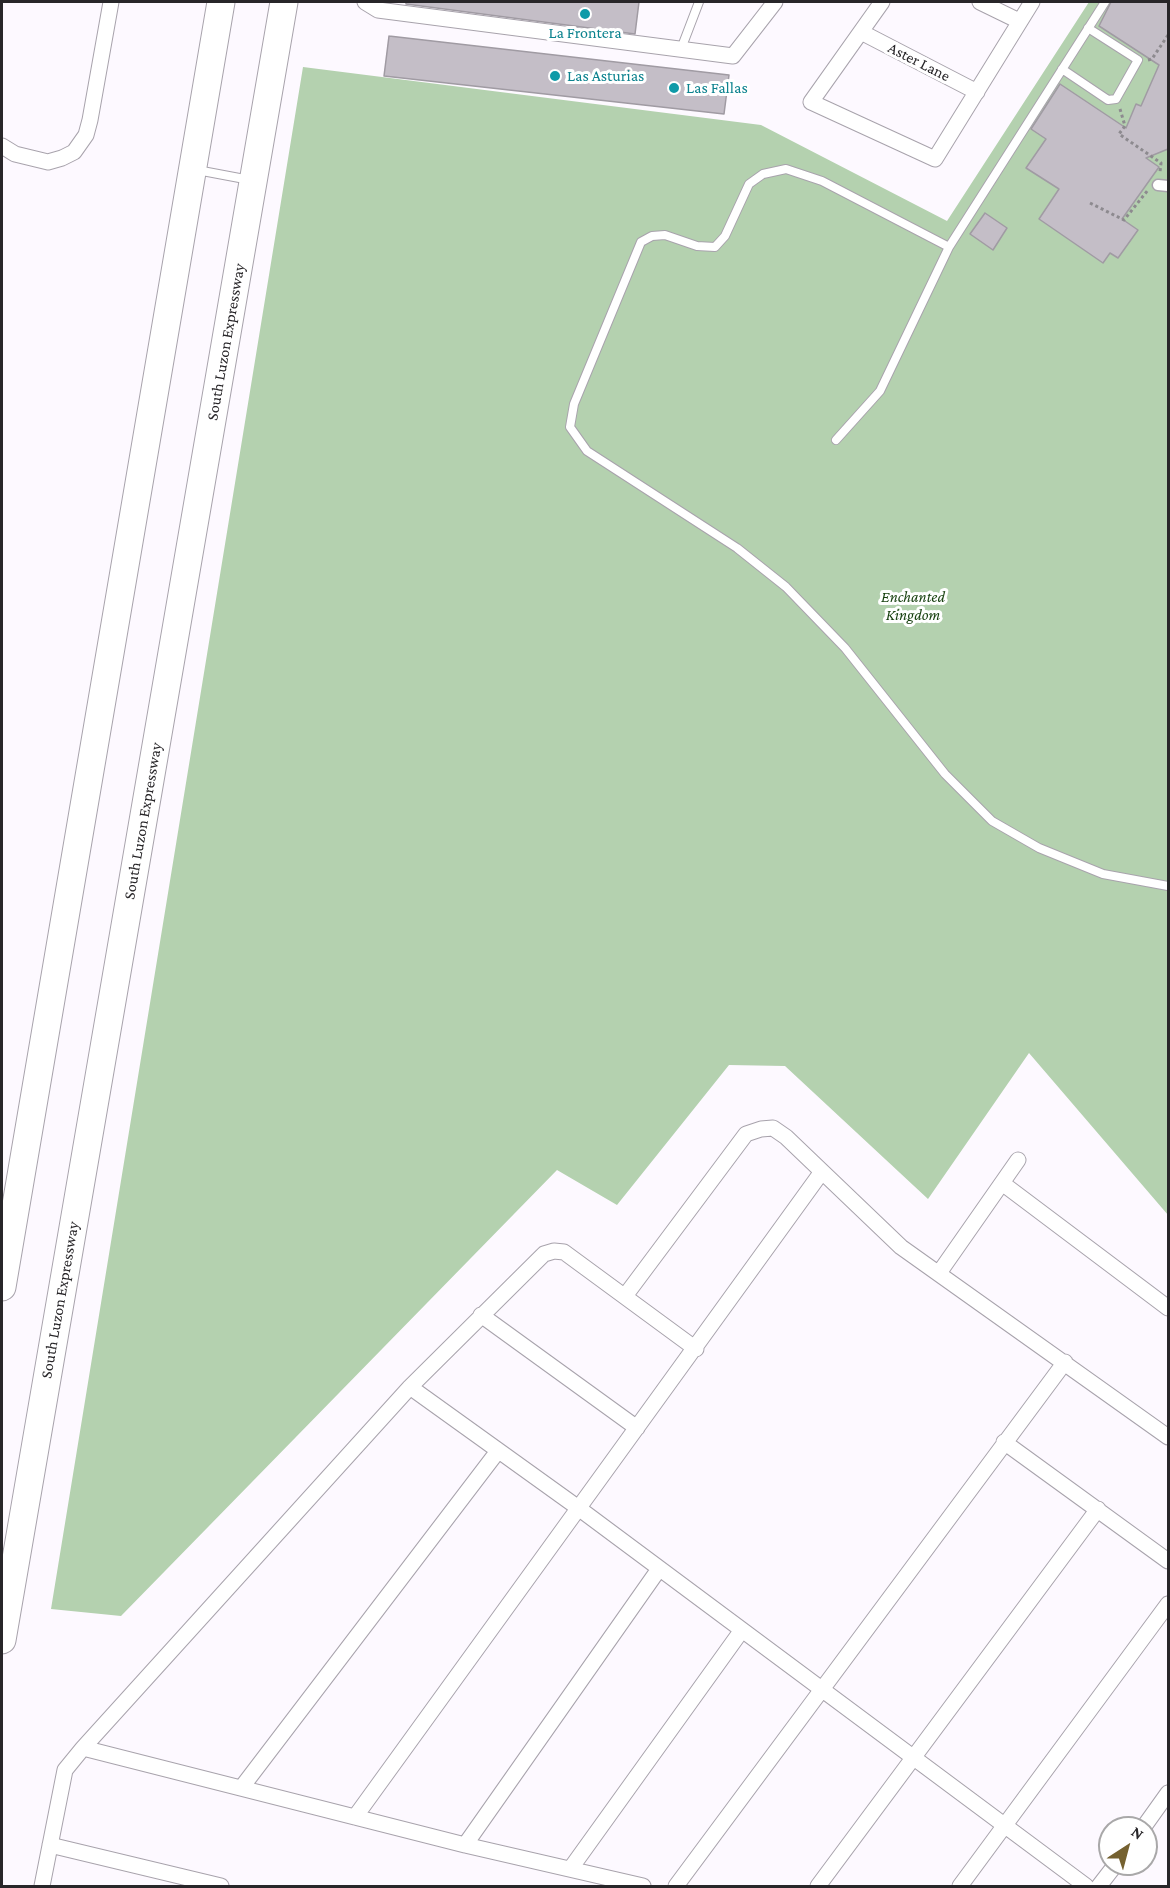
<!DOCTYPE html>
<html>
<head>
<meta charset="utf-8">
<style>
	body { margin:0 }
	#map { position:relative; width:1170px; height:1888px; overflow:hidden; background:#fdf9ff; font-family:"Crimson Pro",serif }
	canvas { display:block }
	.frame { position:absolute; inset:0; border:3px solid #282629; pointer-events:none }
	.north { position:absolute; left:1098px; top:1816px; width:60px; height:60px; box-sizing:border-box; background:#fff; border:2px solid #a9a8a9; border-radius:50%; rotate:36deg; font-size:16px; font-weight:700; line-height:24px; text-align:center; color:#282629 }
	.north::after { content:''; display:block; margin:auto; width:21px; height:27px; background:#756130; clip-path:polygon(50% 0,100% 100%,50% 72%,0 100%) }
</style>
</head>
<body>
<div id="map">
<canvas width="1170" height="1888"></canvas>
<div class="frame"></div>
<div class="north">N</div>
</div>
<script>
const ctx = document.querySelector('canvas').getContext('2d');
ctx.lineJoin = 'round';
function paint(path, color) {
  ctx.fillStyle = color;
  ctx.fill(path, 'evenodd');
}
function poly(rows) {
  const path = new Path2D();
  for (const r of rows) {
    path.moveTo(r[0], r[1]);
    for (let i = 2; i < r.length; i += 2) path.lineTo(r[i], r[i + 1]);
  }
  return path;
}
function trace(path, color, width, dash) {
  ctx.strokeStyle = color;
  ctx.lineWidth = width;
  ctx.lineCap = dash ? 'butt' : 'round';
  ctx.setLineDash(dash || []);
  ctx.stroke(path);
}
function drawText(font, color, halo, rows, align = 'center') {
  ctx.font = font + ' "Crimson Pro",serif';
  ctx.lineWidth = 6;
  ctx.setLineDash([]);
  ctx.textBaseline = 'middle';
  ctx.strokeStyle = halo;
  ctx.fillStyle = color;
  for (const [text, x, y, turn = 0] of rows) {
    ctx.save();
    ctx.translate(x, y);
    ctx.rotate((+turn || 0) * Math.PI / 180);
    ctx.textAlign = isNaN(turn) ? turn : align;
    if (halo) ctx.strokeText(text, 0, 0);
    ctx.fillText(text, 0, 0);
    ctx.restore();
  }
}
paint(poly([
	[1089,2,1168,2,1168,1215,1029,1053,928,1199,785,1066,729,1065,617,1205,557,1170,121,1616,51,1609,303,67,761,125,947,221]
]), '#b4d1af');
const building = poly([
	[406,2,639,2,635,34,406,4,406,2],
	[1111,2,1168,2,1168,149,1146,158,1159,167,1122,219,1138,230,1118,258,1110,253,1103,263,1039,219,1059,189,1026,168,1046,139,1031,129,1060,84,1126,128,1136,104,1141,106,1159,65,1099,26,1111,2],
	[389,36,729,75,724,114,384,76,389,36],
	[985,213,1007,228,993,250,970,234,985,213]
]);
paint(building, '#c4bec7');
trace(building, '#a09ba3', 1.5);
const service = poly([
	[681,49,699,2],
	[1062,69,1108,100,1116,99,1138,60,1088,28],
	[197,170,250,180],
	[949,247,822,181,786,169,763,174,749,184,725,236,715,247,697,246,665,235,652,236,641,242,574,404,570,427,587,451,737,548,786,587,845,648,945,774,992,821,1039,848,1103,874,1168,886],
	[836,440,880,391,949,247,1105,2]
]);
const pedestrian = poly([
	[1158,185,1168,186]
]);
const minor = poly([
	[365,2,378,10,733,56,775,2],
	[882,2,811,102,935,159,1032,2],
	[980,2,1019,21],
	[861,32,977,92],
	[2,146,15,154,48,162,62,158,74,152,86,135,90,120,111,2],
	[1002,1183,1168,1308],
	[939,1273,1018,1160],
	[625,1296,746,1134,761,1129,773,1128,786,1137,901,1247,1168,1437],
	[481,1315,637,1428],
	[410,1387,577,1507,1086,1886],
	[1004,1442,1168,1561],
	[83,1748,465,1845,643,1886],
	[242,1787,498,1451],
	[355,1817,821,1173],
	[1143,1828,1168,1793],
	[50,1845,221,1886],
	[465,1845,659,1569],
	[571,1868,742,1630],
	[42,1886,65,1770,83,1748,410,1387,544,1254,554,1251,564,1252,696,1349],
	[676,1886,1065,1362],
	[818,1886,1098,1509],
	[960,1886,1168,1604],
	[1099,1886,1116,1864]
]);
const motorway = poly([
	[2,1287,221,2],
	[2,1640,284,2]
]);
trace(service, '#a8a3ac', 10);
trace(pedestrian, '#a8a3ac', 13);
trace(minor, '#a8a3ac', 17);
trace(motorway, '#a8a3ac', 29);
trace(poly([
	[1148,60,1152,59,1168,35],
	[1120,109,1125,126,1119,134,1161,163,1160,172],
	[1090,203,1124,220,1148,190]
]), '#8d8a8f', 3, [3, 3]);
trace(service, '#fff', 8);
trace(pedestrian, '#fff', 10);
trace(minor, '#fff', 15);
trace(motorway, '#fff', 27);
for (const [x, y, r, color] of [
	[585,14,6,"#0f9aa8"],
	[555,76,6,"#0f9aa8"],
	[674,88,6,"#0f9aa8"]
]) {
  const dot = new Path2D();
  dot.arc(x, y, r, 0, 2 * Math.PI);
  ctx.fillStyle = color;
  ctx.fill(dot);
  trace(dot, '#fff', 2);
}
drawText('16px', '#0d838f', '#fff', [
	["La Frontera",585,33,"center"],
	["Las Asturias",567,76],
	["Las Fallas",686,88]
], 'left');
drawText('16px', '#282629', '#fff', [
	["Aster Lane",919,62,27],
	["South Luzon Expressway",226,342,-80],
	["South Luzon Expressway",143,821,-80],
	["South Luzon Expressway",60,1300,-80]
]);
drawText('italic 16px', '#153f0d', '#fff', [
	["Enchanted",913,597],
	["Kingdom",913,615]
]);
</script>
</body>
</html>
